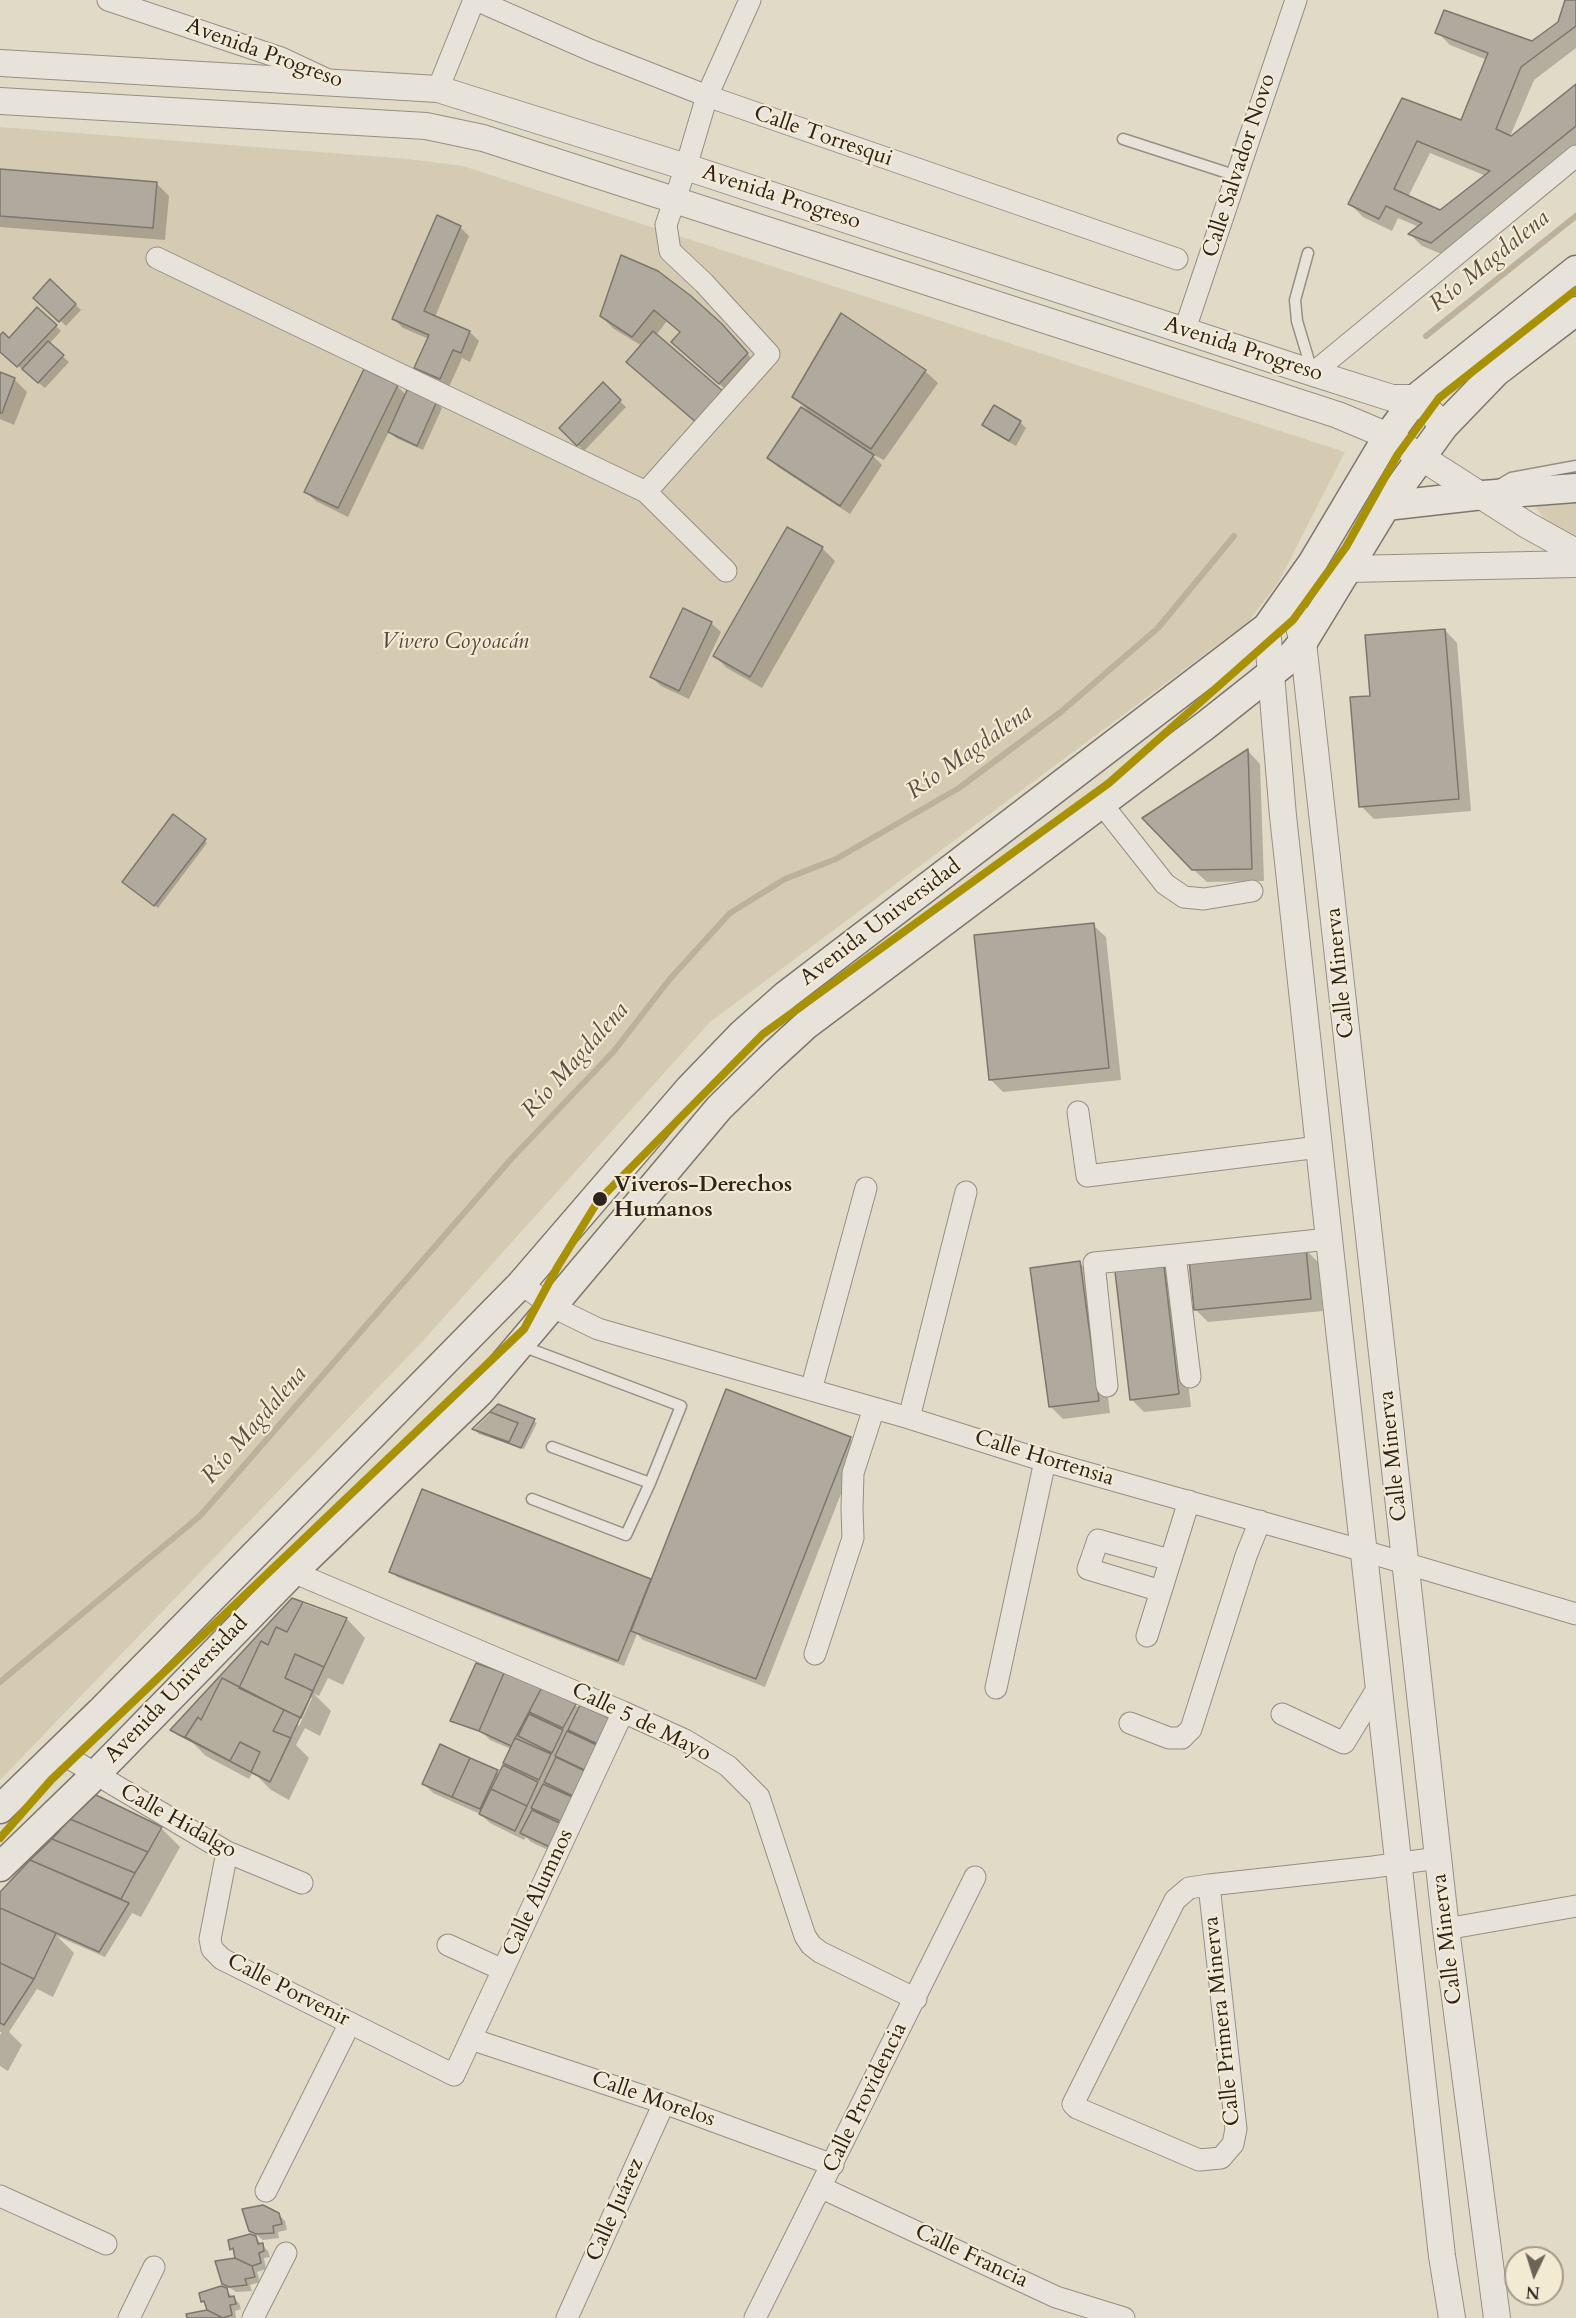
<!DOCTYPE html>
<html>
<head>
<meta charset="utf-8">
<style>
	body { margin:0 }
	#map { position:relative; width:1576px; height:2318px; overflow:hidden; background:#e1dac7; font-family:Cardo,serif }
	canvas { display:block }
	.north { position:absolute; left:1504px; top:2246px; width:60px; height:60px; box-sizing:border-box; background:#f3ead3; border:2px solid #a59a8b; border-radius:50%; rotate:184deg; font-size:16px; font-weight:700; line-height:24px; text-align:center; color:#2f231e }
	.north::after { content:''; display:block; margin:auto; width:21px; height:27px; background:#6d6359; clip-path:polygon(50% 0,100% 100%,50% 72%,0 100%) }
</style>
</head>
<body>
<div id="map">
<canvas width="1576" height="2318"></canvas>
<div class="north">N</div>
</div>
<script>
const ctx = document.querySelector('canvas').getContext('2d');
ctx.lineJoin = 'round';
function paint(path, color) {
  ctx.fillStyle = color;
  ctx.fill(path, 'evenodd');
}
function poly(rows) {
  const path = new Path2D();
  for (const r of rows) {
    path.moveTo(r[0], r[1]);
    for (let i = 2; i < r.length; i += 2) path.lineTo(r[i], r[i + 1]);
  }
  return path;
}
function trace(path, color, width, dash) {
  ctx.strokeStyle = color;
  ctx.lineWidth = width;
  ctx.lineCap = dash ? 'butt' : 'round';
  ctx.setLineDash(dash || []);
  ctx.stroke(path);
}
function drawText(font, color, halo, rows, align = 'center') {
  ctx.font = font + ' Cardo,serif';
  ctx.lineWidth = 4.5;
  ctx.setLineDash([]);
  ctx.textBaseline = 'middle';
  ctx.strokeStyle = halo;
  ctx.fillStyle = color;
  for (const [text, x, y, turn = 0] of rows) {
    ctx.save();
    ctx.translate(x, y);
    ctx.rotate((+turn || 0) * Math.PI / 180);
    ctx.textAlign = isNaN(turn) ? turn : align;
    if (halo) ctx.strokeText(text, 0, 0);
    ctx.fillText(text, 0, 0);
    ctx.restore();
  }
}
paint(poly([
	[0,127,408,159,463,166,1345,452,1278,583,1248,622,710,1022,421,1343,0,1780],
	[1576,498,1576,535,1544,518,1530,500]
]), '#d5cbb2');
paint(poly([
	[1567,0,1576,0,1576,48,1534,80,1509,139,1576,86,1576,149,1444,255,1422,246,1410,234,1419,227,1398,218,1392,231,1363,217,1350,204,1403,100,1462,121,1487,60,1450,45,1437,32,1532,43,1559,23],
	[1430,153,1486,176,1440,212,1408,197],
	[0,171,156,183,169,196,165,240,0,227],
	[460,227,469,236,435,317,470,332,479,341,470,362,462,358,449,387,426,377,416,368,429,339,403,328,394,319],
	[622,257,721,325,752,359,732,395,686,355,681,333,667,321,656,335,642,346,614,329,601,316],
	[51,281,81,310,66,326,35,297],
	[38,309,61,331,49,344,69,362,45,388,0,351,0,337,9,340],
	[925,371,938,383,884,460,870,453,882,465,850,514,778,467,769,458,809,412,794,396],
	[0,374,14,379,27,392,14,425,0,419],
	[603,385,626,407,584,451,561,428],
	[397,386,406,395,436,402,442,408,423,450,396,438,389,431,348,517,316,501,306,492],
	[1020,422,1026,428,1016,446,990,431,984,425],
	[822,548,835,561,762,688,727,668,715,656],
	[711,623,721,632,689,699,661,686,652,677],
	[1445,630,1457,643,1471,811,1374,819,1361,806],
	[1248,751,1260,764,1264,881,1207,882,1193,869],
	[173,816,207,843,158,908,126,884],
	[1093,925,1106,937,1121,1080,1003,1092,990,1079],
	[1305,1249,1318,1262,1323,1311,1208,1322,1196,1310],
	[1163,1259,1175,1272,1191,1407,1144,1412,1131,1399],
	[1080,1263,1092,1276,1110,1413,1063,1419,1050,1406],
	[498,1406,537,1423,524,1449,479,1434,474,1429],
	[850,1439,859,1448,765,1687,643,1640,637,1634,624,1666,397,1577,391,1571,650,1580,652,1582],
	[293,1600,347,1619,365,1638,343,1685,328,1678,319,1696,314,1694,331,1711,320,1736,305,1728,296,1745,309,1758,289,1800,271,1790,258,1777,252,1774,249,1779,206,1756,193,1743,177,1735,172,1730],
	[308,1698,312,1698,299,1726,297,1724],
	[503,1674,575,1705,580,1709,615,1723,565,1858,531,1842,526,1837,524,1840,490,1823,480,1814,433,1793,424,1784,513,1771,505,1763,511,1749,490,1740,483,1733,452,1721],
	[94,1796,161,1828,180,1847,141,1917,132,1913,105,1957,57,1936,74,1953,53,1997,37,1989,9,2032,22,2045,8,2071,0,2066,0,2035,2,2032,0,2032,0,1895],
	[278,2214,285,2221,287,2230,278,2232,279,2238,263,2240,250,2230],
	[255,2237,268,2251,270,2257,264,2258,266,2269,257,2272,260,2282,250,2285,252,2291,236,2292,223,2283,237,2259,230,2241],
	[226,2290,239,2303,241,2309,235,2311,236,2318,189,2318,209,2312,207,2306,202,2301]
]), '#0003');
trace(poly([
	[1426,336,1576,216],
	[0,1682,200,1516,512,1158,614,1051,669,980,730,913,785,879,836,859,959,788,1062,711,1158,628,1234,536]
]), '#bcb19a', 6);
const building = poly([
	[1565,0,1576,0,1576,26,1521,67,1496,129,1511,136,1576,84,1576,126,1431,243,1408,234,1422,223,1386,206,1379,219,1348,204,1402,98,1461,120,1488,53,1435,33,1444,10,1532,41,1558,22,1565,0],
	[1417,141,1490,171,1440,210,1394,189,1417,141],
	[0,169,157,182,153,228,0,216,0,169],
	[437,215,461,226,424,311,470,331,461,353,453,350,440,379,414,368,429,335,392,319,437,215],
	[621,255,658,271,691,296,722,324,748,353,719,384,671,342,680,332,654,310,632,337,600,316,621,255],
	[50,279,76,304,59,322,33,298,50,279],
	[37,307,57,325,17,367,0,352,0,335,3,332,9,338,37,307],
	[841,313,926,370,871,449,792,397,841,313],
	[653,331,725,393,698,424,626,362,653,331],
	[48,341,64,355,38,383,22,369,48,341],
	[364,369,398,385,338,508,304,492,364,369],
	[0,372,15,378,2,413,0,413,0,372],
	[603,382,621,400,577,446,559,428,603,382],
	[408,388,437,401,417,446,388,432,408,388],
	[994,405,1021,421,1009,441,982,425,994,405],
	[801,407,874,455,840,506,767,458,801,407],
	[787,527,823,547,750,677,713,656,787,527],
	[683,608,712,622,679,691,650,677,683,608],
	[1445,629,1459,799,1359,807,1350,697,1370,696,1365,635,1445,629],
	[1248,749,1252,869,1192,870,1142,818,1248,749],
	[173,814,206,839,154,906,122,882,173,814],
	[1094,923,1109,1068,989,1080,974,935,1094,923],
	[1306,1248,1311,1299,1194,1310,1189,1259,1306,1248],
	[1163,1258,1179,1394,1130,1400,1114,1263,1163,1258],
	[1080,1261,1099,1401,1049,1407,1030,1268,1080,1261],
	[726,1389,851,1437,756,1679,631,1631,726,1389],
	[498,1404,535,1419,521,1448,472,1429,498,1404],
	[490,1412,518,1423,509,1442,472,1429,490,1412],
	[422,1489,651,1579,618,1661,389,1572,422,1489],
	[292,1598,347,1618,270,1782,170,1730,292,1598],
	[303,1602,347,1618,324,1667,295,1654,285,1678,313,1691,301,1718,239,1688,261,1641,268,1645,276,1627,287,1632,303,1602],
	[476,1663,504,1673,479,1731,450,1721,476,1663],
	[504,1673,542,1687,511,1746,479,1731,504,1673],
	[222,1678,284,1710,273,1731,291,1738,270,1782,251,1772,260,1752,240,1742,230,1761,185,1737,198,1717,201,1720,222,1678],
	[542,1687,576,1704,563,1728,529,1712,542,1687],
	[580,1705,616,1721,604,1747,568,1730,580,1705],
	[529,1714,563,1730,552,1753,518,1736,529,1714],
	[567,1731,603,1748,591,1773,555,1756,567,1731],
	[515,1738,551,1754,539,1780,503,1763,515,1738],
	[440,1744,470,1758,452,1797,422,1784,440,1744],
	[556,1757,591,1774,579,1799,544,1782,556,1757],
	[470,1758,498,1770,480,1809,452,1797,470,1758],
	[503,1765,538,1782,527,1806,491,1789,503,1765],
	[543,1784,579,1800,567,1824,531,1808,543,1784],
	[491,1789,527,1806,515,1831,479,1814,491,1789],
	[94,1794,162,1827,148,1852,70,1819,94,1794],
	[532,1810,566,1826,556,1850,520,1833,532,1810],
	[70,1819,148,1852,135,1873,52,1839,70,1819],
	[52,1839,135,1873,121,1899,30,1860,52,1839],
	[30,1860,129,1903,99,1952,0,1908,0,1892,30,1860],
	[0,1908,56,1933,34,1979,0,1963,0,1908],
	[0,1963,34,1979,4,2025,0,2023,0,1963],
	[263,2205,279,2213,282,2224,273,2226,274,2233,256,2234,249,2231,242,2209,263,2205],
	[250,2234,256,2236,258,2244,263,2243,264,2251,259,2253,261,2263,252,2266,235,2258,233,2248,230,2250,228,2240,250,2234],
	[235,2258,252,2266,255,2277,245,2279,247,2285,229,2287,222,2284,215,2261,235,2258],
	[221,2286,227,2288,229,2297,234,2296,236,2304,230,2305,232,2315,223,2318,207,2310,204,2301,201,2302,199,2293,221,2286],
	[207,2310,223,2318,187,2318,186,2314,207,2310]
]);
paint(building, '#afaa9d');
trace(building, '#7c766d', 1.5);
const service = poly([
	[1123,139,1237,176],
	[1308,253,1295,300,1297,321,1312,371],
	[1499,485,1511,478,1576,466],
	[522,1346,681,1406,650,1483,626,1535,532,1499],
	[552,1447,650,1483]
]);
const minor = poly([
	[108,0,281,58,330,81],
	[476,0,590,50,707,96,1177,259],
	[438,89,474,0],
	[157,258,646,492,726,571],
	[1184,332,1296,0],
	[1313,373,1576,156],
	[646,492,769,354,704,283,670,251,666,225,686,167,707,96,750,0],
	[1101,803,1165,884,1184,897,1204,899,1252,891],
	[1078,1112,1087,1176,1319,1147],
	[521,1284,553,1307,598,1329,909,1418,1045,1461,1364,1551,1576,1614],
	[1190,1377,1175,1255,1329,1239],
	[1107,1386,1094,1263,1175,1255],
	[811,1390,866,1188],
	[909,1418,966,1192],
	[293,1572,623,1712,685,1740,728,1766,759,1797,805,1936,811,1945,820,1952,916,1999],
	[1161,1591,1088,1569,1098,1540,1170,1560],
	[1147,1636,1189,1501],
	[815,1654,853,1538,852,1509,853,1473,874,1408],
	[996,1688,1045,1461],
	[1282,1714,1344,1743,1379,1686],
	[1130,1723,1169,1738,1182,1738,1191,1729,1246,1556,1260,1521],
	[59,1752,227,1852,302,1883],
	[227,1852,210,1939,212,1949,222,1959,454,2075,623,1712],
	[1209,1885,1236,2129,1233,2144,1221,2158,1199,2160,1077,2108,1073,2104,1175,1900,1189,1888,1209,1885,1373,1867,1438,1858],
	[1446,1929,1576,1906],
	[448,1945,503,1970],
	[471,2039,664,2103,833,2165],
	[822,2188,1056,2297,1124,2318],
	[266,2191,350,2023],
	[0,2196,106,2244],
	[129,2318,154,2267],
	[253,2318,286,2253],
	[567,2318,664,2103],
	[755,2318,975,1877]
]);
const tertiary = poly([
	[0,63,438,89,686,167,1313,373,1392,398,1416,398,1444,426],
	[0,101,426,126,483,138,1338,415,1388,436,1527,525,1576,552],
	[1349,569,1576,564],
	[1290,594,1303,642,1446,1929,1497,2318],
	[1267,627,1283,816,1329,1239,1442,2256,1452,2318]
]);
const secondary = poly([
	[1386,506,1483,495,1576,488],
	[0,1809,100,1712,521,1284,689,1089,742,1034,786,995,1267,627,1313,562,1388,436,1416,398,1576,270],
	[0,1867,95,1775,293,1572,479,1393,719,1108,769,1059,806,1025,1206,725,1288,660,1303,642,1386,506,1444,426,1496,372,1576,311]
]);
trace(service, '#958f84', 13);
trace(minor, '#958f84', 23);
trace(tertiary, '#958f84', 28);
trace(secondary, '#7c766d', 31);
trace(service, '#e8e3da', 10);
trace(minor, '#e8e3da', 21);
trace(tertiary, '#e8e3da', 26);
trace(secondary, '#e8e3da', 28);
trace(poly([
	[0,1838,51,1780,524,1329,558,1266,598,1201,763,1034,1109,783,1293,620,1346,547,1398,454,1439,398,1576,290]
]), '#a99202', 8);
for (const [x, y, r, color] of [
	[600,1199,8,"#2f231e"]
]) {
  const dot = new Path2D();
  dot.arc(x, y, r, 0, 2 * Math.PI);
  ctx.fillStyle = color;
  ctx.fill(dot);
  trace(dot, '#f3ead3', 2);
}
drawText('22px', '#2f231e', '#f3ead3', [
	["Avenida Progreso",264,54,20],
	["Calle Torresqui",823,137,19],
	["Calle Salvador Novo",1240,166,-72],
	["Avenida Progreso",781,198,18],
	["Avenida Progreso",1243,350,18],
	["Avenida Universidad",881,923,-37],
	["Calle Minerva",1341,973,-96],
	["Calle Minerva",1394,1456,-96],
	["Calle Hortensia",1044,1459,17],
	["Avenida Universidad",177,1690,-46],
	["Calle 5 de Mayo",641,1723,26],
	["Calle Hidalgo",178,1822,29],
	["Calle Alumnos",539,1893,-65],
	["Calle Minerva",1448,1939,-97],
	["Calle Porvenir",288,1991,27],
	["Calle Primera Minerva",1223,2021,-96],
	["Calle Providencia",866,2098,-64],
	["Calle Morelos",653,2100,19],
	["Calle Juárez",616,2210,-66],
	["Calle Francia",971,2257,25]
]);
drawText('italic 22px', '#564a3f', '#f3ead3', [
	["Vivero Coyoacán",455,643]
]);
drawText('bold 22px', '#2f231e', '#f3ead3', [
	["Viveros-Derechos",614,1186],
	["Humanos",614,1211]
], 'left');
drawText('italic 24px', '#5b4e42', '#f3ead3', [
	["Río Magdalena",1490,262,-39],
	["Río Magdalena",970,753,-35],
	["Río Magdalena",576,1061,-48],
	["Río Magdalena",255,1426,-49]
]);
</script>
</body>
</html>
